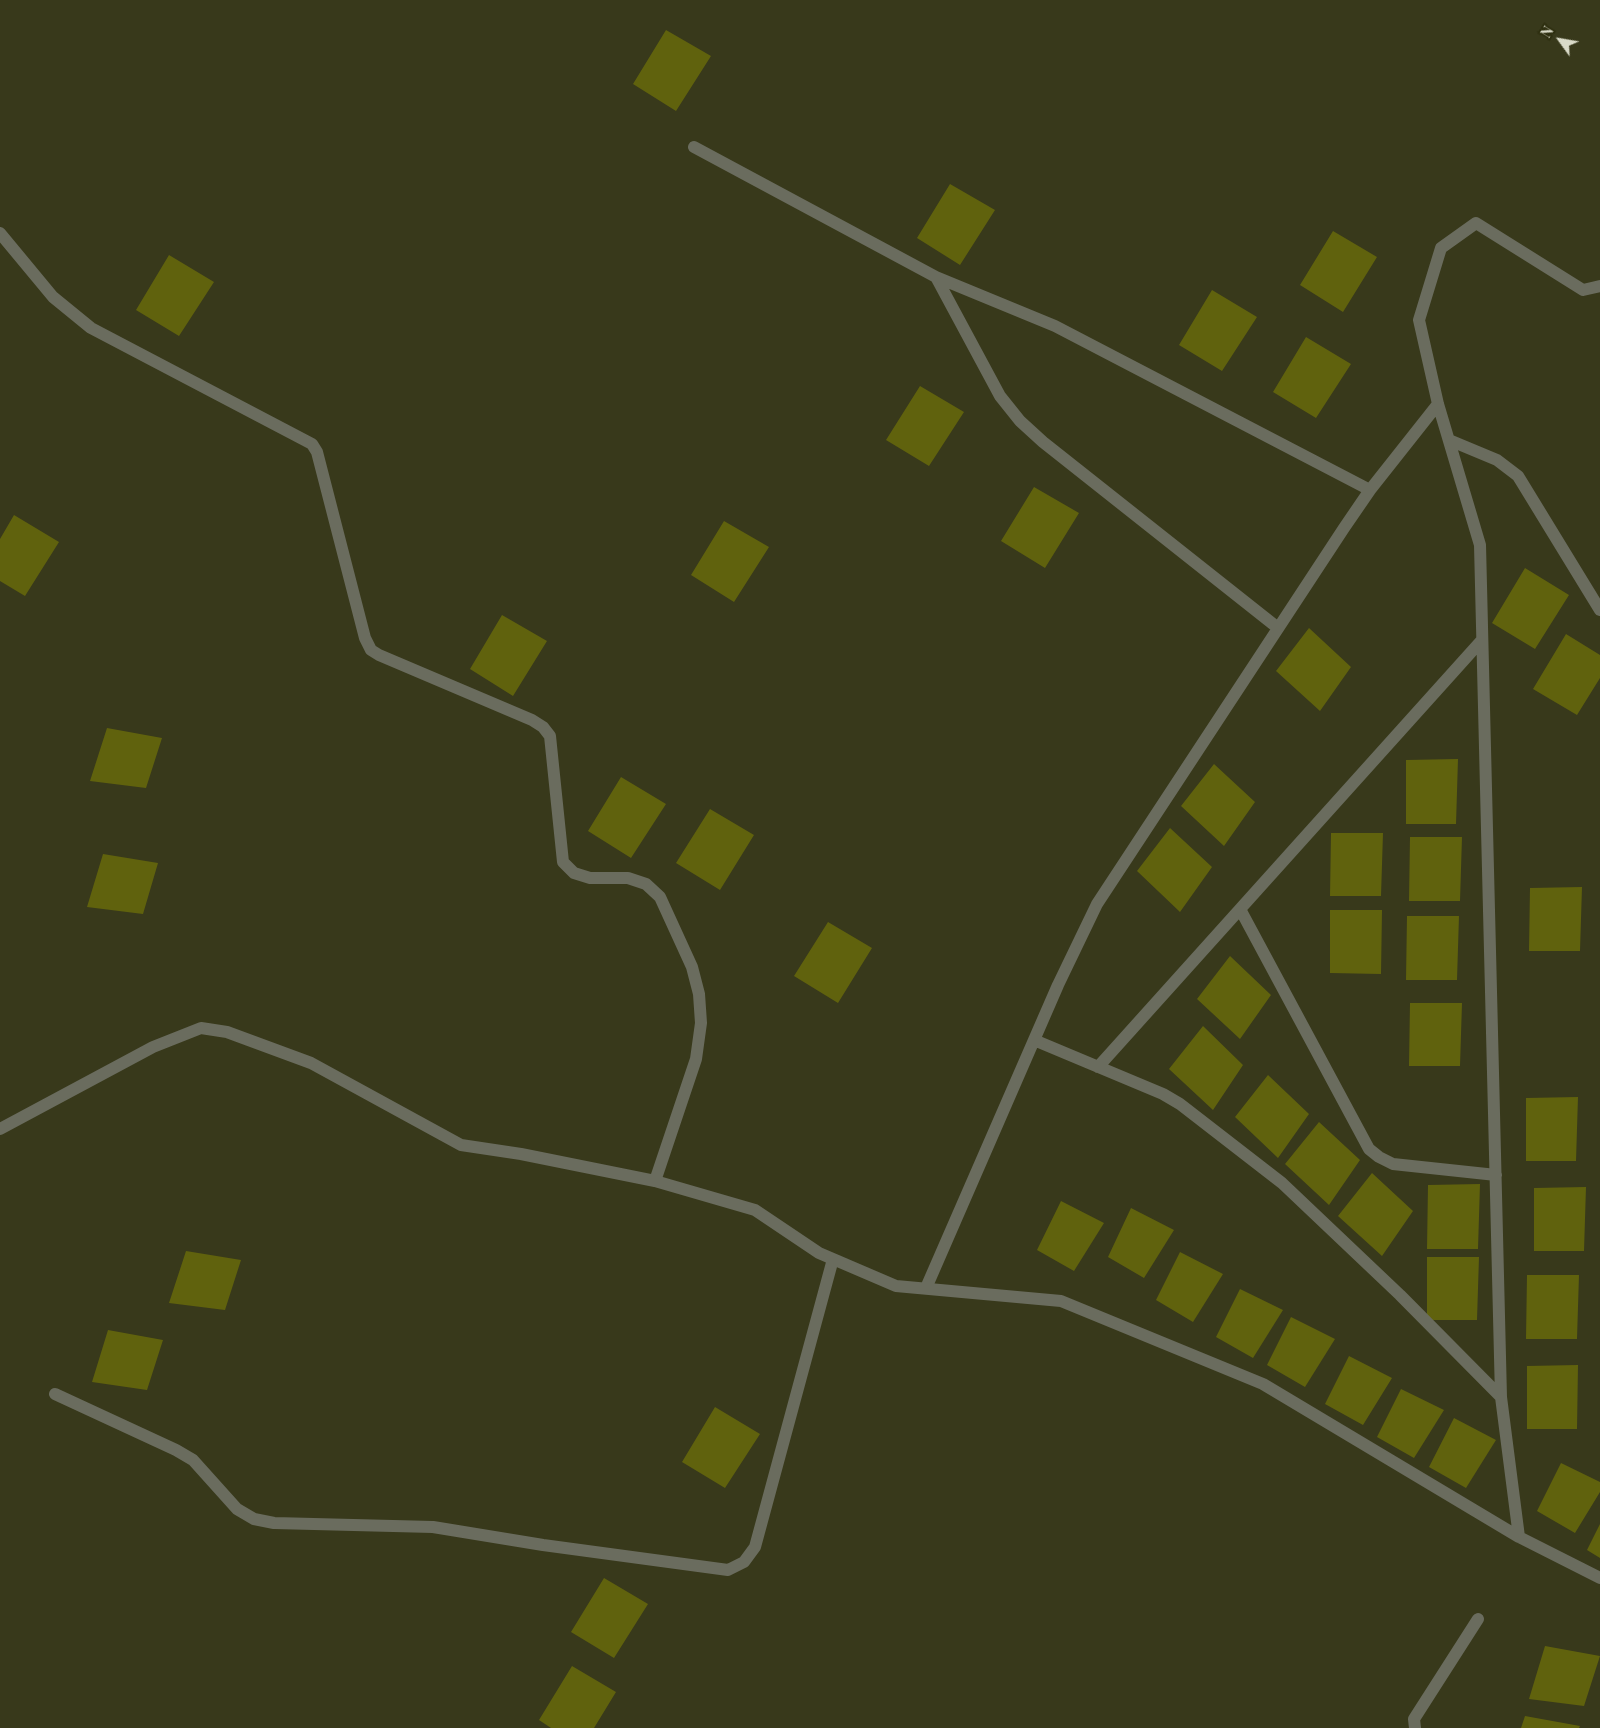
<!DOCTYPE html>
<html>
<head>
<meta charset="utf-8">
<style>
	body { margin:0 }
	#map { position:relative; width:1600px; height:1728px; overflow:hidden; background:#38391b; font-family:"Playfair Display",serif }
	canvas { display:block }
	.north { position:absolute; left:1535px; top:15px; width:50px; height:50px; -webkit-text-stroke:4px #2e2f10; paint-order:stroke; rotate:302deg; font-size:14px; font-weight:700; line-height:20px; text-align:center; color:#dadbc9 }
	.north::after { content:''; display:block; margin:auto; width:18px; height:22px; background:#dadbc9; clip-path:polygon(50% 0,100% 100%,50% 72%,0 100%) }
</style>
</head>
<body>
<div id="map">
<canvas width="1600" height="1728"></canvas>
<div class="north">N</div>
</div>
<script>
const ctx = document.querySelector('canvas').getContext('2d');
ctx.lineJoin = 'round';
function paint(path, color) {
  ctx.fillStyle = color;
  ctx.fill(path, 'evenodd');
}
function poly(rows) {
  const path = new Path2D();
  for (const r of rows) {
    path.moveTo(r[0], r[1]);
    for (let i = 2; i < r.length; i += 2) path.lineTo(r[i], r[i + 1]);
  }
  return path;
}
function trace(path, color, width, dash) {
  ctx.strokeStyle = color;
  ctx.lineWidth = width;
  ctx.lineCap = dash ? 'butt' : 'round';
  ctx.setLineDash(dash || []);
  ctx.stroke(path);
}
paint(poly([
	[666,30,711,56,676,111,633,84],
	[950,184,995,210,960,265,917,238],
	[1333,231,1377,257,1343,312,1300,285],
	[169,255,214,282,179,336,136,310],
	[1212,290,1257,317,1222,371,1179,345],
	[1306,337,1351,364,1316,418,1273,392],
	[920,386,964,412,929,466,886,440],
	[1034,487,1079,513,1045,568,1001,541],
	[14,515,59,542,25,596,0,581,0,539],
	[724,521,769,547,734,602,691,575],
	[1525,568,1569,595,1535,649,1492,623],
	[502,615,547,641,513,696,470,669],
	[1309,628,1351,667,1320,711,1276,671],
	[1566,634,1600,655,1600,678,1577,715,1533,689],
	[107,728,162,738,146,788,90,781],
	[1458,759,1456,824,1406,824,1406,760],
	[1214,764,1255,802,1224,846,1181,806],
	[621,777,666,804,631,858,588,831],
	[710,809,754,835,720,890,676,863],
	[1170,828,1212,867,1180,912,1137,871],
	[1331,833,1383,833,1381,896,1330,896],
	[1410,837,1462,837,1460,901,1409,901],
	[103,854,158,863,143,914,87,907],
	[1582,887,1580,951,1529,951,1530,888],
	[1330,910,1382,910,1381,974,1330,973],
	[1407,916,1459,916,1457,980,1406,980],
	[828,922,872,948,838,1003,794,976],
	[1230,956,1271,995,1240,1039,1197,999],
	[1410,1003,1462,1003,1460,1066,1409,1066],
	[1203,1026,1243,1065,1213,1110,1169,1069],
	[1268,1075,1309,1114,1278,1158,1235,1117],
	[1578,1097,1576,1161,1526,1161,1526,1098],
	[1319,1122,1360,1160,1329,1205,1285,1164],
	[1372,1173,1413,1211,1382,1256,1338,1216],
	[1480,1184,1478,1249,1427,1249,1428,1185],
	[1586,1187,1584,1251,1534,1251,1534,1188],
	[1061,1201,1104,1223,1074,1271,1037,1250],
	[1131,1208,1174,1230,1144,1278,1108,1257],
	[186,1251,241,1260,225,1310,169,1303],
	[1180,1252,1223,1274,1193,1322,1156,1300],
	[1427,1257,1479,1257,1477,1320,1427,1320],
	[1527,1275,1579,1275,1577,1339,1526,1339],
	[1240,1289,1283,1310,1253,1358,1216,1337],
	[1291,1317,1335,1339,1305,1387,1267,1365],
	[108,1330,163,1340,147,1390,92,1382],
	[1349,1356,1392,1378,1363,1425,1325,1404],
	[1578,1365,1577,1429,1527,1429,1527,1366],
	[1401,1389,1444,1410,1414,1458,1377,1437],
	[715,1407,760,1434,725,1488,682,1462],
	[1454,1418,1496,1440,1466,1488,1429,1467],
	[1561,1463,1600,1482,1600,1492,1575,1533,1537,1511],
	[1600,1524,1600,1558,1587,1550],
	[604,1578,648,1604,614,1658,571,1632],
	[1545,1646,1600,1656,1584,1706,1529,1699],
	[572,1666,616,1692,594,1728,551,1728,539,1720],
	[1525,1716,1580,1726,1579,1728,1521,1728]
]), '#60620d');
trace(poly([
	[694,147,936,277,1000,396,1020,421,1043,442,1278,628],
	[0,233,53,297,91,328,312,444,317,452,365,638,371,650,379,655,532,720,543,727,550,736,563,862,574,873,590,878,628,878,646,884,660,897,692,967,699,994,701,1023,696,1059,655,1181],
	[936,277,1055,326,1370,490],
	[1449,440,1497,460,1518,476,1600,610],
	[1240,909,1369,1149,1379,1157,1393,1164,1496,1175],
	[1034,1040,1163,1094,1180,1104,1282,1183,1400,1295,1501,1397],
	[1098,1067,1482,640],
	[0,1129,153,1047,201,1028,227,1032,311,1063,461,1145,521,1154,655,1181,755,1210,819,1253,896,1286,1061,1301,1263,1384,1519,1537,1600,1578],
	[926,1288,1058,985,1097,904,1344,528,1370,490,1438,404],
	[55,1394,176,1450,193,1460,237,1509,254,1519,274,1523,433,1527,543,1545,728,1570,744,1562,755,1547,833,1259],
	[1519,1537,1501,1397,1480,545,1438,404,1419,320,1441,248,1476,223,1583,290,1600,286],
	[1415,1728,1414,1719,1478,1619]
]), '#6a6c5e', 12);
</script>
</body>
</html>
